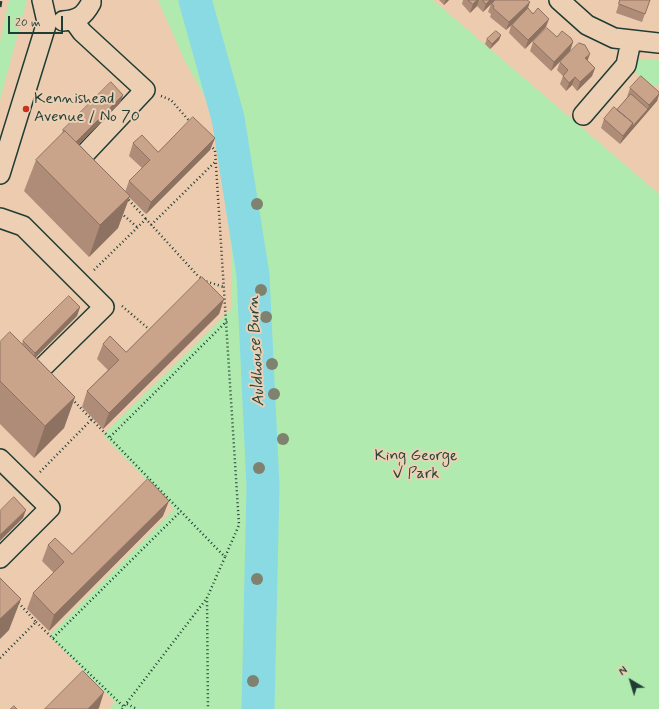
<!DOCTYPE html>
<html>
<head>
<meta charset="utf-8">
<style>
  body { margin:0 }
  #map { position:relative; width:659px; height:709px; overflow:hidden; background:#eccbaf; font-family:Mynerve,sans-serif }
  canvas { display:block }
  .north { position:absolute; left:611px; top:661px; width:40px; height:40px; -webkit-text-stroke:3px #edd0b4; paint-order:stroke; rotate:322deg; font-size:11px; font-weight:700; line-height:16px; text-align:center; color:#1f3d34 }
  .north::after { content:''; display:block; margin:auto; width:14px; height:18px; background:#1f3d34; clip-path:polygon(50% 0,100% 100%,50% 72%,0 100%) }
  .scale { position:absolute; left:8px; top:16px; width:55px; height:18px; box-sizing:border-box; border:2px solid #1f3d34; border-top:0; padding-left:5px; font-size:12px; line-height:14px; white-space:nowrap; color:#1f3d34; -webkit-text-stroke:3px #edd0b4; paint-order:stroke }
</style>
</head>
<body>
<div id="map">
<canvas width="659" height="709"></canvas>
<div class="north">N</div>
<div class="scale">20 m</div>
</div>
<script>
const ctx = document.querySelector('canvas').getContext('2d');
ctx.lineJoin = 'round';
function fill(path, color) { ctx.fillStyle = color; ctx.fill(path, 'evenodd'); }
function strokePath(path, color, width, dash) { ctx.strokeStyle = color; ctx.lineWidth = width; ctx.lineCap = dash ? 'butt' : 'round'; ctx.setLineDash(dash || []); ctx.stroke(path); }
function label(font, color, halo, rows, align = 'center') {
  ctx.font = font + ' Mynerve,sans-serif'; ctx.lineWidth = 4; ctx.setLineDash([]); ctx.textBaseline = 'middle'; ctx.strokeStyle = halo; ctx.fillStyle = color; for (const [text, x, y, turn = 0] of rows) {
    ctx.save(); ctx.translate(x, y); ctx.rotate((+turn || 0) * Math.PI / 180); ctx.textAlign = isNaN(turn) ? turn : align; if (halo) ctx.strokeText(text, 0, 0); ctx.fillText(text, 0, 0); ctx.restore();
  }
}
fill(new Path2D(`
  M9 0H27L0 100V42Z
  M158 0H188L210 72 227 149 207 0H433L659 194V709H109L115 702 49 636 174 509 103 435 232 308 229 156 212 110 184 59Z
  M638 60H659V85H650L632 69Z`), '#b1eaae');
strokePath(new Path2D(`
  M195 0 228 118 253 275 263 486 258 709`), '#89dae3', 33);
const minor = new Path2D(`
  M559 0 587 25 614 38 659 43
  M63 21C78 20 84 16 91 3V0
  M74 21 82 32 145 90 80 159
  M583 115 626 65 631 41
  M0 174 47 22 42 0
  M0 218 23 226 104 307 42 368
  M0 459 50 508 0 558`);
strokePath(minor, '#1f3d34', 22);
strokePath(new Path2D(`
  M161 96 171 100 191 123
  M210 145 215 150 239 525 225 557
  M126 197 146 219
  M121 213 137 227
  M151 225 215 162
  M94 270 146 219 198 276 205 281 224 287
  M122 306 150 330 151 328
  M72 399 225 557 207 598 208 709
  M110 437 227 321
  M40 472 92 419
  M36 622 124 707
  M53 638 181 511
  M0 658 36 622 17 601
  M127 704 137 709
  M122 709 207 598`), '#1f3d34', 2.5, [1, 3]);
strokePath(minor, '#edd0b4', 19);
strokePath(new Path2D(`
  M0 7 1 0`), '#1f3d34', 3, [6, 3]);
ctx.fillStyle = '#7f826f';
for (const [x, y] of [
  [257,204],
  [261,290],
  [266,317],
  [272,364],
  [274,394],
  [283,439],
  [259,468],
  [257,579],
  [253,681]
]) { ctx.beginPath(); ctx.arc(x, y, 6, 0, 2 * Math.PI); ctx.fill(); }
fill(new Path2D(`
  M439 0H449L444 5Z
  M463 0H495L527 8 546 27 525 49 509 33 511 25 506 30 490 17 491 14 488 12 491 4 483 12 477 6 470 13 462 4Z
  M620 0H650L642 22 616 13Z
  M501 35 499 40 490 49 485 44 487 39Z
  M557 37 573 42 570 51 551 71 530 51 533 42Z
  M587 60 595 68 592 76 577 91 572 85 566 91 560 84 563 76 557 70 560 62Z
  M630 88 659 92V95L657 101 620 144 601 128 604 119 617 110 628 97H627Z
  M123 95 120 103 79 144 125 192 129 181 142 168 129 156 133 143 158 152 215 138 210 150 146 214 129 197 118 228 89 257 24 191 36 160 62 134 63 130Z
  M224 299 219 314 103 429 82 407 87 391 108 370 97 359 103 344 126 352Z
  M80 307 77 316 36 357 75 397 64 428 34 458 0 424V342L22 344 23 341Z
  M163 516 49 631 27 609 33 593 54 573 42 561 48 545 72 554Z`), '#ae8c78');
fill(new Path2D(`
  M446 0H449L444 5 445 1Z
  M477 0H479L477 6 470 13 473 4Z
  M490 0H495L483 12 486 4Z
  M530 2 527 11 506 30 509 22Z
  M549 19 546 27 525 49 528 40Z
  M501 35 499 40 490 49 492 44Z
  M573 42 570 51 551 71 554 62Z
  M590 54 587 62 585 58Z
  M595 68 592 76 577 91 580 82Z
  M575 77 572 85 566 91 569 83Z
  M659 94 657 101 620 144 623 136 633 123 648 109 649 105Z
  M123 95 120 103 73 150 76 142Z
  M215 138 210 150 146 214 151 202Z
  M130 196 118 228 89 257 100 225Z
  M224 299 219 314 103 429 109 413Z
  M80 307 77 316 32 361 35 353Z
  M75 397 64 428 34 458 45 426Z
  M169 501 163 516 49 631 54 615Z
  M26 510 23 518 0 541V535Z
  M21 599 9 630 0 639V619Z
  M104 692 99 708 98 709H88Z`), '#8d7261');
const building = new Path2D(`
  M468 0H477L473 4Z
  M483 0H490L486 4Z
  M495 0H527L530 2 509 22 493 8 494 6 492 4Z
  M620 0H650L645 14 619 4Z
  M528 8 533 14 538 8 549 19 528 40 512 25Z
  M547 28 557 37 562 31 571 38 573 42 554 62 533 42Z
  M496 31 501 35 492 44 487 39Z
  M579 43 585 45 590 54 585 58 595 68 580 82 575 77 569 83 563 76 568 70 560 62Z
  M641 76 659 92V94L649 105 630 88Z
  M111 82 123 95 76 142 65 131 63 130Z
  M631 94 648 109 632 127 633 123 617 110Z
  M614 107 633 123 623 136 604 119Z
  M193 117 215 138 151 202 129 181 150 160 133 143 142 135 158 152Z
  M65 131 130 196 100 225 36 160Z
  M202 277 224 299 109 413 87 391 119 360 103 344 110 336 126 352Z
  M69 296 80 307 35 353 23 341Z
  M10 332 75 397 45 426 0 381V342Z
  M148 479 169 501 54 615 33 593 64 562 48 545 55 538 72 554Z
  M14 497 26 510 0 535V511Z
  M0 578 21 599 0 619Z
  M83 671 104 692 88 709H45Z
  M14 706 17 709H11Z`);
fill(building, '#caa38b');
strokePath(building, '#8d7261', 1);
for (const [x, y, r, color] of [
  [26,109,4,"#c8321e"]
]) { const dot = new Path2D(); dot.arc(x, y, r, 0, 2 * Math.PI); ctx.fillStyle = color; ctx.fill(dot); strokePath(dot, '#edd0b4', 1.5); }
label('16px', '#1f3d34', '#edd0b4', [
  ["Kennishead",34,100],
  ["Avenue / No 70",34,118]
], 'left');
label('16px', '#26463a', '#edd0b4', [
  ["King George",416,457],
  ["V Park",416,475]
]);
label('italic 17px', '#24453d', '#edd0b4', [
  ["Auldhouse Burn",257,351,-93]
]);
</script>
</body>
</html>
